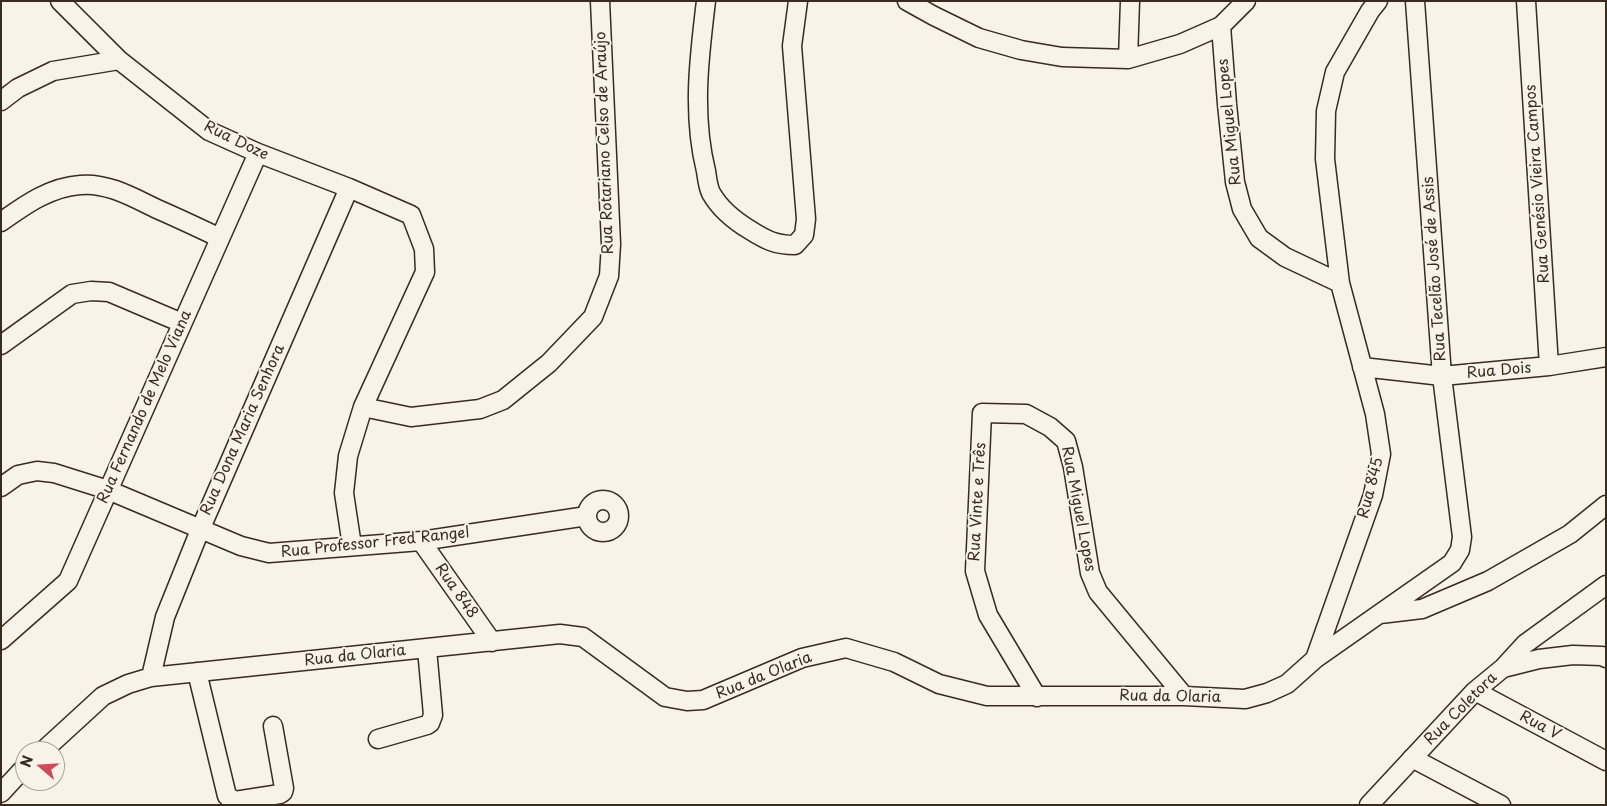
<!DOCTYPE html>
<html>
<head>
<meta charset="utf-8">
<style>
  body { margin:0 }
  #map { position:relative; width:1607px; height:806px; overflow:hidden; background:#f7f3e8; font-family:"Playpen Sans",sans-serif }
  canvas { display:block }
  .frame { position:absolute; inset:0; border:2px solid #3b2a1e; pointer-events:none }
  .north { position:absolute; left:15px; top:741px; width:50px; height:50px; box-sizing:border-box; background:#f7f3e8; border:1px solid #aca397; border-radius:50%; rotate:289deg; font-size:14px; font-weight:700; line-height:20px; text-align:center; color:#3b2a1e }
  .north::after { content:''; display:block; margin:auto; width:18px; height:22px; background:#d1495b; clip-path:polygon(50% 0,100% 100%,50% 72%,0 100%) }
</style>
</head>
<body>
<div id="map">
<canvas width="1607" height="806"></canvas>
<div class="frame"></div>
<div class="north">N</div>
</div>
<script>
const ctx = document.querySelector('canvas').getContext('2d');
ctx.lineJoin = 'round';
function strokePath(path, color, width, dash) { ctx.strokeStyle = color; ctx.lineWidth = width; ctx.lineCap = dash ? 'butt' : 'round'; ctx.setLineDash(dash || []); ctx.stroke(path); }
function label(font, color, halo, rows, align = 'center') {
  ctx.font = font + ' "Playpen Sans",sans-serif'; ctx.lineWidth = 4; ctx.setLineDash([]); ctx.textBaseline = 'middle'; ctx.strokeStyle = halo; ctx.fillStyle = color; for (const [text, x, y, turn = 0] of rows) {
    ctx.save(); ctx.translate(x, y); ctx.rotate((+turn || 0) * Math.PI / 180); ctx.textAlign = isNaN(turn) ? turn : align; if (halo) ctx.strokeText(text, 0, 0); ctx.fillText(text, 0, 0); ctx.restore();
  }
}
const minor = new Path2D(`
  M60 1 119 60 209 131 258 153 349 188 411 215 424 249 425 272 363 407 348 456 344 493 352 546
  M706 1C699 58 692 115 706 171 707 178 708 187 711 193 720 209 735 221 750 230 766 240 775 245 795 245L804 235 806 219 792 46 798 1
  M907 1 934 16 979 38 1021 50 1062 57 1128 59 1180 44 1221 26 1246 1
  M1526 1 1549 366
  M1221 26 1227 104 1235 182 1242 209 1259 238 1285 257 1340 283
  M1128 59 1130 1
  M1 101 18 88 53 71 119 60
  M1 222C25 205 50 187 80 185 107 182 134 198 157 209 178 218 199 228 220 238
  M1 345 72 294 91 291 109 292 182 323
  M1362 367 1442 376 1549 366 1606 357
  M363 407 411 417 480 409 503 400 549 363 593 317 609 276 611 244 600 1
  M1 487 18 475 37 471 54 473 108 490 241 546 269 553 421 541 587 516
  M587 516a16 16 0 1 1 32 0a16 16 0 1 1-32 0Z
  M421 541 492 642
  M1380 614 1422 609 1488 581 1570 534 1606 505
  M1 640 68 581 258 153
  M1315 659 1373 495 1381 454 1375 414 1340 283 1325 159 1326 111 1335 72 1370 11 1378 1
  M1503 668 1525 644 1606 585
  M197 672 227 796 235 801 280 794 283 792 284 788 273 726
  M151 677 165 617 200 530 349 188
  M1475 691 1606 761
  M1037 697 988 615 975 571 982 413 1026 414 1050 427 1066 441 1073 467 1090 573 1098 592 1184 696
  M378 739 427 725 430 723 433 715 427 649
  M43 751 103 696 128 684 151 677 560 634 583 637 665 697 687 701 703 700 802 658 846 648 894 662 939 684 987 696H1184L1245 699 1267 693 1287 684 1315 659 1452 563 1460 550 1462 537 1442 376 1415 1
  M1412 758 1501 805
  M1 793 25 767
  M1369 805 1475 691 1503 668 1539 659 1573 655 1602 656 1606 658`);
strokePath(minor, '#3b2a1e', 21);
strokePath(minor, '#f7f3e8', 18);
label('15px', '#3b2a1e', '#f7f3e8', [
  ["Rua Miguel Lopes",1230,122,-96],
  ["Rua Doze",236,141,26],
  ["Rua Rotariano Celso de Araújo",605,143,-92],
  ["Rua Genésio Vieira Campos",1538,184,-94],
  ["Rua Tecelão José de Assis",1435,269,-94],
  ["Rua Dois",1499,371,-5],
  ["Rua Fernando de Melo Viana",145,407,-66],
  ["Rua Dona Maria Senhora",243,430,-66],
  ["Rua 845",1371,488,-76],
  ["Rua Vinte e Três",978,502,-87],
  ["Rua Miguel Lopes",1078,509,79],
  ["Rua Professor Fred Rangel",375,543,-6],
  ["Rua 848",456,591,55],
  ["Rua da Olaria",355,656,-6],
  ["Rua da Olaria",764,676,-22],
  ["Rua da Olaria",1170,697,1],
  ["Rua Coletora",1461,709,-45],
  ["Rua V",1540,726,28]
]);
</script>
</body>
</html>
